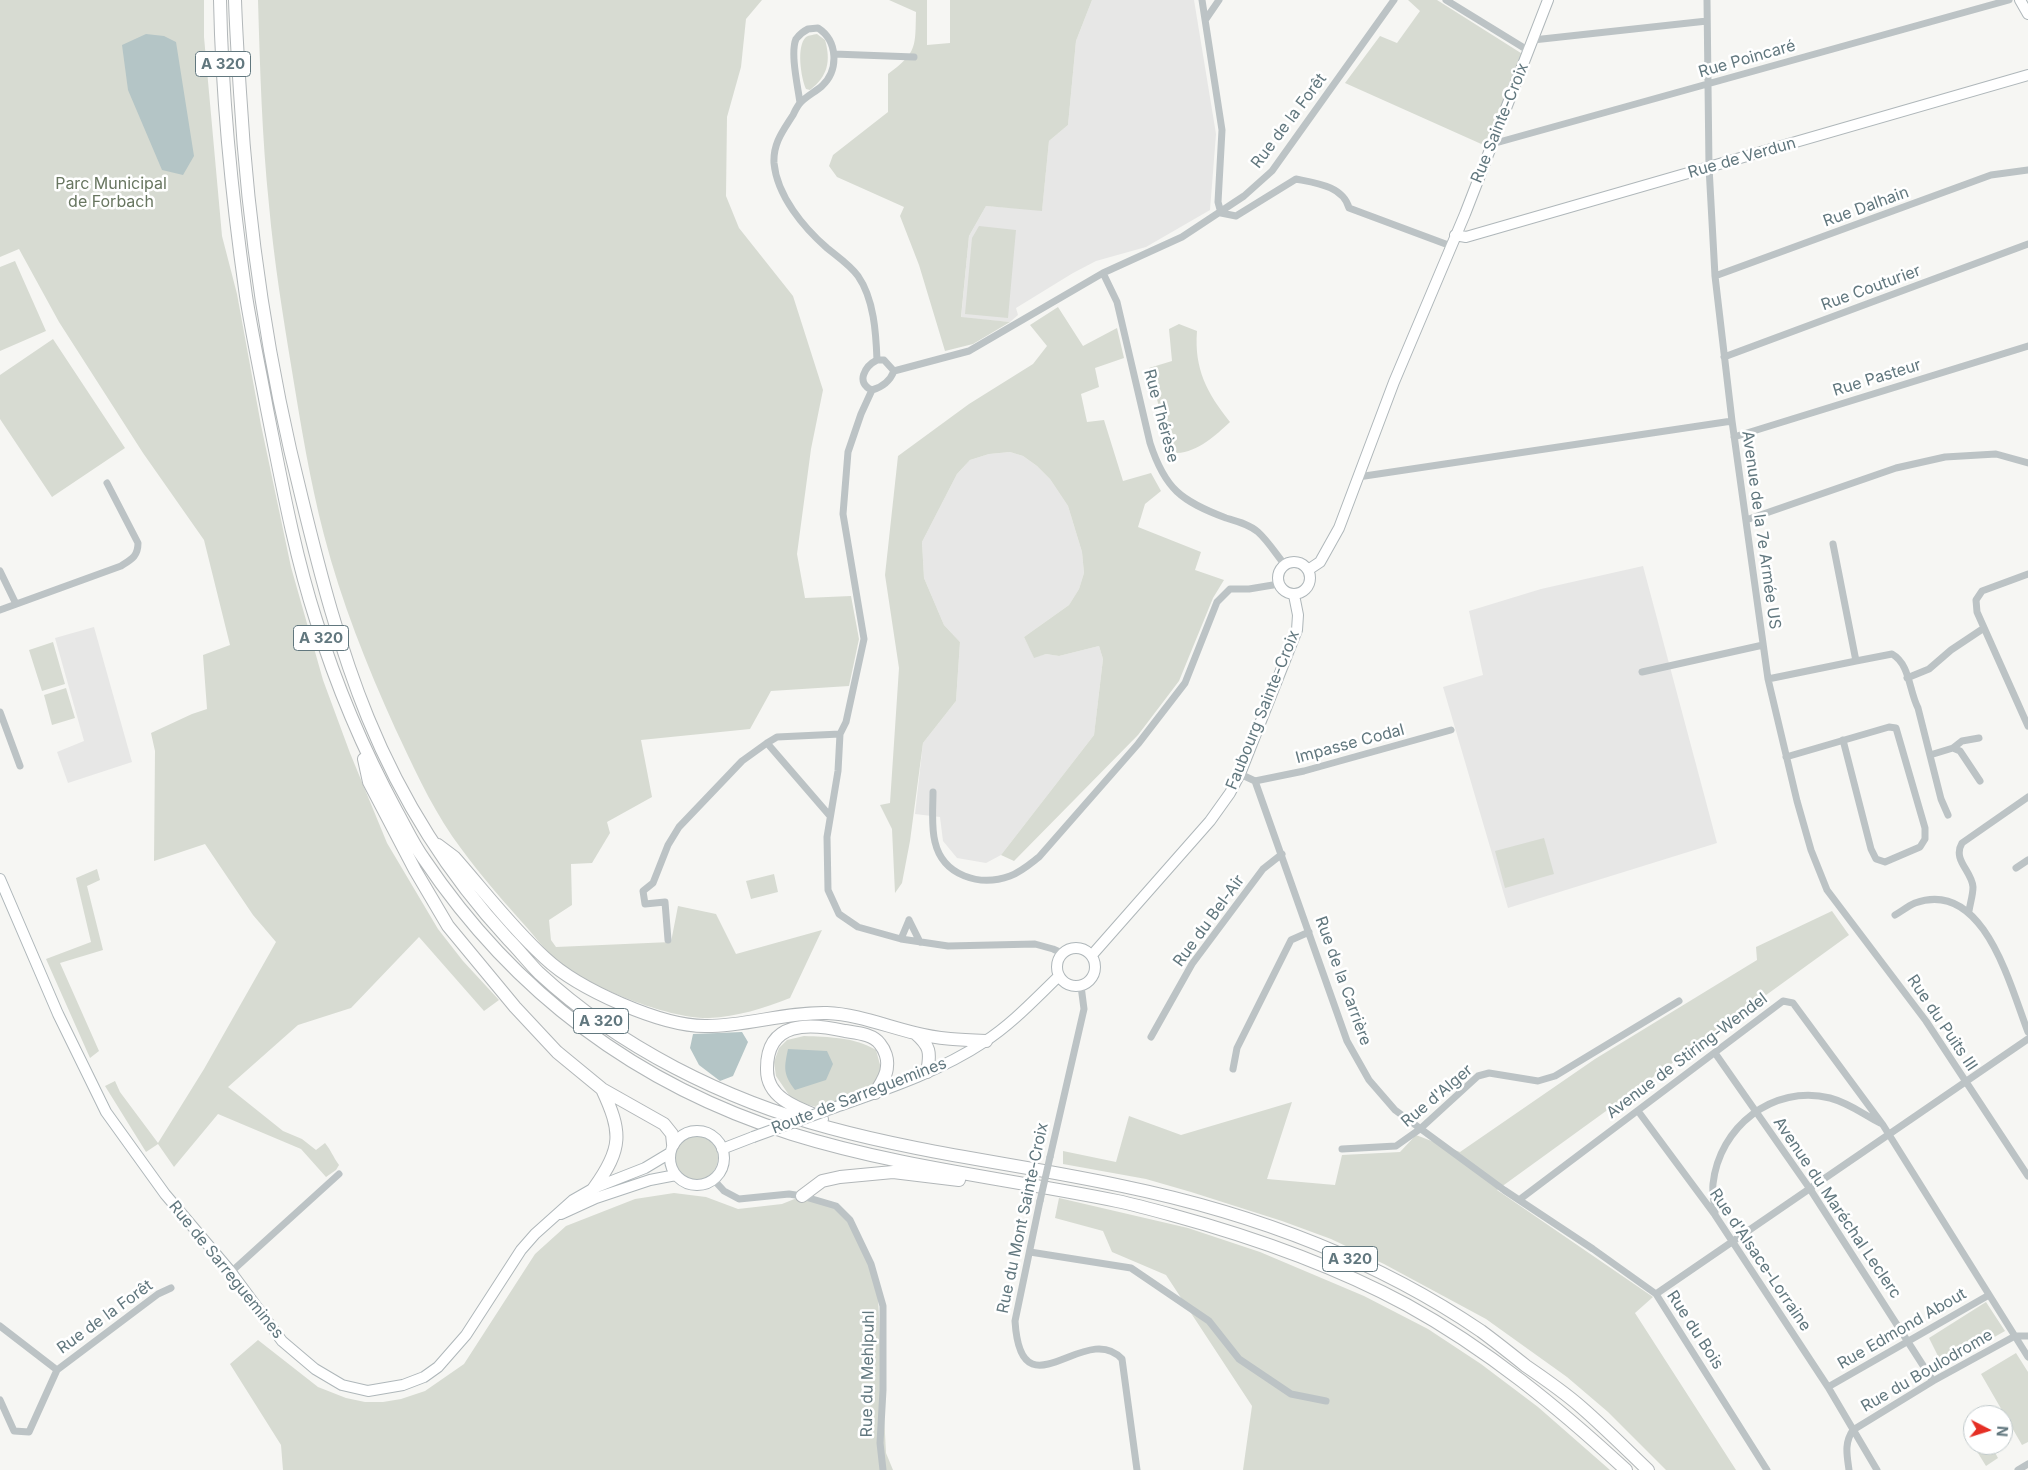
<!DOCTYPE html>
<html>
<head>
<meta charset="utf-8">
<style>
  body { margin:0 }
  #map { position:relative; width:2028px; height:1470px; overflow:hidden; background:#f6f6f3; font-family:Inter,sans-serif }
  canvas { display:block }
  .north { position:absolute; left:1963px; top:1405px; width:50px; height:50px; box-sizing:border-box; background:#fff; border:1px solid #c0c9cb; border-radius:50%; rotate:95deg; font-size:14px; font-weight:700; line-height:20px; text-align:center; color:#61777e }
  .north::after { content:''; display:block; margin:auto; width:18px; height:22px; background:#e52f24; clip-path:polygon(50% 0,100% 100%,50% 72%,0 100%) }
</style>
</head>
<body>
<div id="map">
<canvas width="2028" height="1470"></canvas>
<div class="north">N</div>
</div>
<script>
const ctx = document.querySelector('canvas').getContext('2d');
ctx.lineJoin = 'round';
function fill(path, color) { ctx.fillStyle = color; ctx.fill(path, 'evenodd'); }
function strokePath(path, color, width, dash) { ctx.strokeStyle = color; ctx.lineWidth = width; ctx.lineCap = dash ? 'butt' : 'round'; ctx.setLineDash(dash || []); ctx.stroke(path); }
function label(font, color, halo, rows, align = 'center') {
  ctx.font = font + ' Inter,sans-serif'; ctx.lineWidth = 5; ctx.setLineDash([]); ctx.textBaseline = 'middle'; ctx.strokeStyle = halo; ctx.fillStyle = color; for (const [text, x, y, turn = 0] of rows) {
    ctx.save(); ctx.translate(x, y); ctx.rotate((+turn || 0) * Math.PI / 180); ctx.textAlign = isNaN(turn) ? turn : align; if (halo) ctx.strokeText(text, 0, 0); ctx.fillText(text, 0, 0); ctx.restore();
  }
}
fill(new Path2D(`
  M1092 0H1194L1216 134 1210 210 1146 247 1096 261 1073 273 1016 308 1018 315 1010 322 961 318 969 236 986 206 1042 210 1049 141 1068 125 1076 41Z
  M1010 452 1023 456 1037 466 1050 479 1068 506 1082 552 1084 573 1079 589 1069 605 1024 637 1034 657 1046 654 1059 656 1099 646 1103 659 1094 735 1001 855 986 863 957 858 943 841 940 817 915 814 923 743 956 701 960 642 944 625 924 578 922 542 957 474 970 460 989 454Z
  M1643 566 1717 843 1508 908 1443 687 1483 675 1469 611 1541 589Z
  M94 627 132 762 68 783 57 752 84 741 55 638Z`), '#e7e7e6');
fill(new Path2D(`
  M0 0H204V37L222 236 237 294 261 425 291 567 323 680 350 753 387 843 438 929 463 961 499 1000 484 1011 419 937 351 1008 298 1025 228 1087 283 1131 302 1139 316 1150 325 1143C331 1150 333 1157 339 1165L336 1170 326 1177 301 1149 218 1114 174 1167 158 1144 146 1152 105 1086 115 1081 120 1092 158 1143 204 1069 276 942 253 915 205 844 154 861 155 751 151 733 192 714 207 709 203 655 230 645 204 540 143 453 59 322 19 249 0 257Z
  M258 0H762L746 19 741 67 727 117 726 196 739 228 793 296 823 390 811 449 797 554 805 598 851 596 859 639 849 686 771 691 750 729 641 740 652 797 607 822 610 833 592 863 571 864 572 905 549 920 551 940 556 947 671 942 678 906 716 914 736 954 822 930 790 998C764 1008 737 1017 709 1018 669 1019 592 988 560 963 545 951 533 934 521 921 496 893 473 866 452 836 429 802 412 764 395 728 367 666 341 601 324 535 310 481 301 426 292 371 283 316 274 261 269 205 262 137 260 69 258 0Z
  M889 0H927V45L950 43V0H1092L1076 41 1068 125 1049 141 1042 211 986 206 969 236 961 317 1010 322 973 344 945 351 919 265 900 216 904 207 837 177 829 166 833 155 888 112V74C918 52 915 46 916 12Z
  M1408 0H1437L1524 55 1488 147 1345 83 1380 36 1397 43 1420 11Z
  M817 34 825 40C831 61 828 76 810 90L806 89C801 78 796 46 806 37 809 35 813 35 817 34Z
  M979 226 1016 230 1008 318 965 314 972 238Z
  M15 261 46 331 0 351V267Z
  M1058 307 1083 346 1117 328 1124 358 1095 368 1099 387 1081 394 1087 422 1104 420 1123 481 1151 473 1161 491 1145 504 1138 527 1201 552 1195 570 1224 580 1213 598 1179 681 1138 735 1014 861 1001 855 1094 735 1103 659 1099 646 1059 656 1046 654 1034 658 1024 637 1069 605 1079 589 1084 573 1082 552 1068 506 1050 479 1037 466 1023 456 1010 452 989 454 970 460 957 474 922 542 924 578 944 625 960 642 956 701 923 743 910 841 902 883 895 893 892 829 880 805 890 803 899 668 885 575 898 456 969 404 1033 364 1047 346 1030 325Z
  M1179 324 1197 331C1194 369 1207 393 1230 422 1216 435 1198 452 1177 453L1169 446 1149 368 1172 361 1169 329Z
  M53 339 125 448 52 497 0 419V375Z
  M53 642 65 684 42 691 29 650Z
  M66 688 75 718 52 725 44 695Z
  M1544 838 1554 874 1505 888 1495 851Z
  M97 869 100 880 87 886 103 950 60 963 99 1051 90 1058 46 959 91 942 76 878Z
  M774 874 778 892 751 899 746 881Z
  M1832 911 1849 935 1497 1190 1653 1297 1635 1313 1736 1470H1666L1608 1412 1567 1377 1486 1319 1384 1264 1331 1239 1282 1221 1191 1192 1146 1179 1063 1164V1151L1116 1162 1129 1116 1181 1135 1292 1102 1267 1179 1335 1185 1342 1155 1400 1152 1416 1135 1460 1152 1595 1059 1757 960 1756 947Z
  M804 1036C828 1037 855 1037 876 1050L882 1072 873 1086 820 1108 793 1101 776 1076 774 1062 779 1048 787 1040Z
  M674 1158a22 22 0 1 1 44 0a22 22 0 1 1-44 0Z
  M674 1193 706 1197 738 1209 782 1204 802 1196 836 1206 850 1220 871 1264 878 1297 886 1453 893 1470H283L281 1445 230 1364 258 1340 318 1387 346 1398 365 1402H383L401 1399 425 1391 464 1364 535 1254 566 1226 635 1199Z
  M1059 1198 1188 1228 1260 1252 1364 1296 1428 1329 1481 1364 1538 1407 1610 1470H1243L1252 1406 1166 1275 1112 1252 1103 1231 1055 1218Z
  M1986 1302 2005 1331 1961 1356 1957 1351 1940 1360 1929 1338Z
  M2016 1353 2028 1372V1442L2022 1445 1981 1374Z
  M1973 1445H1991L1998 1458 1986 1466Z`), '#d7dbd2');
fill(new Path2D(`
  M146 34 164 36 176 42 194 156 183 175 162 170 128 90 122 45Z
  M742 1032 748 1042 733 1076 720 1081 699 1065 690 1048 693 1034Z
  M788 1049 827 1051 833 1064 826 1080 795 1090C783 1074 784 1068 788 1049Z`), '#b4c5c6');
const secondary = new Path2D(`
  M2020 0 2028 14
  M1455 235 1466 237 2028 75
  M1278 578a16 16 0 1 1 32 0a16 16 0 1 1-32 0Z
  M1308 570 1320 562 1339 528 1394 382 1465 214 1548 0
  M0 879 58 1014 106 1112 165 1194 231 1272 282 1341 315 1369 342 1385 368 1391 403 1385 424 1377 438 1367 466 1335 521 1250 535 1234 573 1200 594 1188 645 1168 670 1153
  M1057 967a19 19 0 1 1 38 0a19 19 0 1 1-38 0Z
  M1092 955 1210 821 1230 793 1240 774 1297 630 1298 615 1294 595
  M833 1108C884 1090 939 1072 984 1042 1012 1024 1035 999 1059 976
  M670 1158a27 27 0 1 1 54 0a27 27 0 1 1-54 0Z
  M722 1149 753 1137
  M561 1214 596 1198 650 1180 676 1175`);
const highway = new Path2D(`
  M220 0C222 99 232 198 246 296 252 334 260 371 267 409 281 479 294 552 316 620 337 688 362 747 396 810 405 826 413 844 424 859 515 994 637 1085 792 1134 898 1167 1009 1179 1117 1201 1136 1205 1154 1210 1172 1215 1253 1237 1333 1265 1407 1305 1487 1349 1559 1408 1626 1470
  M235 0C236 30 238 61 240 92 248 229 268 365 302 499 320 573 339 647 368 718 402 801 448 874 508 939 519 950 528 962 539 973 619 1047 725 1100 830 1128 925 1154 1025 1165 1122 1186 1248 1212 1374 1258 1481 1331 1496 1342 1511 1354 1526 1366 1545 1379 1564 1392 1581 1407 1604 1427 1626 1449 1648 1470
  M364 759 369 782 415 870 448 926 515 1007 557 1052 602 1089 664 1124 672 1134 673 1144
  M438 845 454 857C484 891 512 928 545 958 578 989 662 1027 707 1026 747 1026 786 1012 827 1013 856 1014 886 1026 915 1033 938 1039 962 1040 986 1041
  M915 1033C930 1046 931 1052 927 1072
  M822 1119 820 1117C797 1108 767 1098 767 1070 766 1020 810 1023 845 1031 857 1033 873 1034 880 1044 885 1050 888 1059 887 1066 887 1076 880 1085 875 1093
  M594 1188C623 1148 622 1132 602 1089
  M802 1196 822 1181 840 1177 893 1172 959 1180`);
strokePath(secondary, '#afb7ba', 12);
strokePath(highway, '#b2b7b9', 14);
strokePath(new Path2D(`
  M1202 0 1222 130 1218 202 1221 213
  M1446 0 1529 51
  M1707 0 1709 167 1715 276 1732 421 1768 679 1797 801 1811 850 1827 890 1926 1021 2028 1176
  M1206 19 1219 0
  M1533 40 1707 21
  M834 54 914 57
  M800 103C798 87 790 53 796 39 799 35 804 31 808 29L818 28C838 41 839 70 822 86 815 92 807 96 801 102 797 106 795 111 793 115 783 131 773 143 774 163 777 196 804 228 827 248 838 257 850 265 858 276 874 299 876 333 877 360
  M1492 144 2009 0
  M1221 213 1236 216 1296 179C1316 183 1343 186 1349 208L1451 246
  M1103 273 1117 302 1150 443C1165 489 1181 501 1226 518 1236 521 1249 524 1258 532 1268 541 1276 554 1285 565
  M1715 276 1991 175 2028 170
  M1724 357 2028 244
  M877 360H884L894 371C890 381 883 387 872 390 855 383 865 366 877 360Z
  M894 371 969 351 1103 273 1182 237 1244 196 1272 171 1394 0
  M872 390 861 414 848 452 843 514 864 639 846 722 840 734 838 771 827 837 828 890 839 914 858 927 901 939 948 946 1035 944 1053 949 1062 953
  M1734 437 2028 346
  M1358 477 1732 421
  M1746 520 1896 468 1945 457 1996 454 2028 463
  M0 571 16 604
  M2028 574 1982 591 1976 600 1977 612 2028 726
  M0 610 121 566C132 559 138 556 138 543L107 483
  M1856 661 1892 654C1910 664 1909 691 1918 708L1941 799 1948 815
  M1642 672 1763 645
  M1907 678 1929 669 1951 650 1984 628
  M1768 679 1856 661 1833 544
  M0 712 20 766
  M767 743 830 816
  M1953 748 1962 741 1979 738
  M1930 755 1953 748 1960 751 1980 781
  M1786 757 1889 727 1896 728 1925 828V839L1920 847 1885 862 1876 859 1871 849 1843 740
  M1240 774 1255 781 1347 1041 1369 1080 1395 1110 1504 1190 1593 1249 1656 1294 1767 1470
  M1255 781 1304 771 1451 730
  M933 792C933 808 931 827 935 842 943 876 980 887 1010 876 1021 872 1030 864 1039 857L1138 744 1185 683 1217 602 1230 589H1249L1279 584
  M2016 868 2028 860
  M1969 911C1970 904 1973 895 1973 887 1972 871 1952 860 1962 843L2028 797
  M1895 915C1902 911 1908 906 1915 903 1984 878 2010 986 2028 1032
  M909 920 920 942
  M901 939 909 920
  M668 940 665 902 645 904 643 891 653 883 668 845 679 827 742 761 767 743 777 737 840 734
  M1151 1037 1192 964 1263 869 1282 854
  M1715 1053 1810 1189 1933 1381
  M1233 1069 1237 1048 1291 940 1309 932
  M1638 1111 1715 1215 1828 1387 1877 1470
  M1342 1149 1396 1146 1420 1129 1478 1076 1489 1073 1538 1081 1555 1076 1679 1001
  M1050 1157 1084 1009 1081 986
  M713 1179 724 1191 739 1199 789 1194 802 1196 836 1206 850 1220 871 1264 883 1306V1390L880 1443 883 1470
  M1519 1200 1783 1001 1793 1003 1883 1125 2028 1357
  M1040 1201 1015 1321C1021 1418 1085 1319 1122 1359L1137 1470
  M1715 1214C1715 1205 1712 1194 1713 1184 1719 1127 1773 1084 1830 1098 1849 1103 1863 1114 1880 1123
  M1030 1252 1131 1268 1209 1321 1239 1359 1291 1394 1326 1401
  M231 1272 339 1174
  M1656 1294 2028 1039
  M0 1326 57 1370
  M1828 1387 1989 1295
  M0 1400 14 1431 29 1432 57 1370 158 1294 171 1288
  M1849 1470C1847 1455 1844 1443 1853 1430L1933 1381 2015 1336H2028
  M2018 1470 2028 1464`), '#bcc3c5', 7);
strokePath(secondary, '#fff', 10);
strokePath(highway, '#fff', 12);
const secondaryBridge = new Path2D(`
  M753 1137 833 1108`);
strokePath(secondaryBridge, '#afb7ba', 12, []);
strokePath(new Path2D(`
  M1040 1201 1050 1157`), '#bcc3c5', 7);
strokePath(secondaryBridge, '#fff', 10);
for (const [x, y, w] of [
  [223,64,55],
  [321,638,55],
  [601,1021,55],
  [1350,1259,55]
]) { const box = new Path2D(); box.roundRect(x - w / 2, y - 12.5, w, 25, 4); ctx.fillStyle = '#fff'; ctx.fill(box); strokePath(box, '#61777e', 1); }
label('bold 15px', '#61777e', null, [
  ["A 320",223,64],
  ["A 320",321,638],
  ["A 320",601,1021],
  ["A 320",1350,1259]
]);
label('16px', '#61777e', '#fff', [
  ["Rue Poincaré",1747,59,-16],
  ["Rue de la Forêt",1289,121,-53],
  ["Rue Sainte-Croix",1500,123,-68],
  ["Rue de Verdun",1742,158,-16],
  ["Rue Dalhain",1866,207,-20],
  ["Rue Couturier",1871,288,-20],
  ["Rue Pasteur",1877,378,-17],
  ["Rue Thérèse",1161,416,75],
  ["Avenue de la 7e Armée US",1761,530,82],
  ["Faubourg Sainte-Croix",1263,710,-68],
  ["Impasse Codal",1350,744,-15],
  ["Rue du Bel-Air",1209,921,-54],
  ["Rue de la Carrière",1343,981,70],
  ["Rue du Puits III",1942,1023,56],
  ["Avenue de Stiring-Wendel",1687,1056,-37],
  ["Route de Sarreguemines",859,1096,-21],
  ["Rue d'Alger",1437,1096,-40],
  ["Avenue du Maréchal Leclerc",1837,1208,56],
  ["Rue du Mont Sainte-Croix",1023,1218,-78],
  ["Rue d'Alsace-Lorraine",1760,1260,56],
  ["Rue de Sarreguemines",226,1270,51],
  ["Rue de la Forêt",105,1317,-36],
  ["Rue Edmond About",1902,1329,-30],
  ["Rue du Bois",1695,1330,57],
  ["Rue du Boulodrome",1927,1371,-30],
  ["Rue du Mehlpuhl",868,1374,-89]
]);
label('16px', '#687660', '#fff', [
  ["Parc Municipal",111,184],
  ["de Forbach",111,202]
]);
</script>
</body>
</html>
